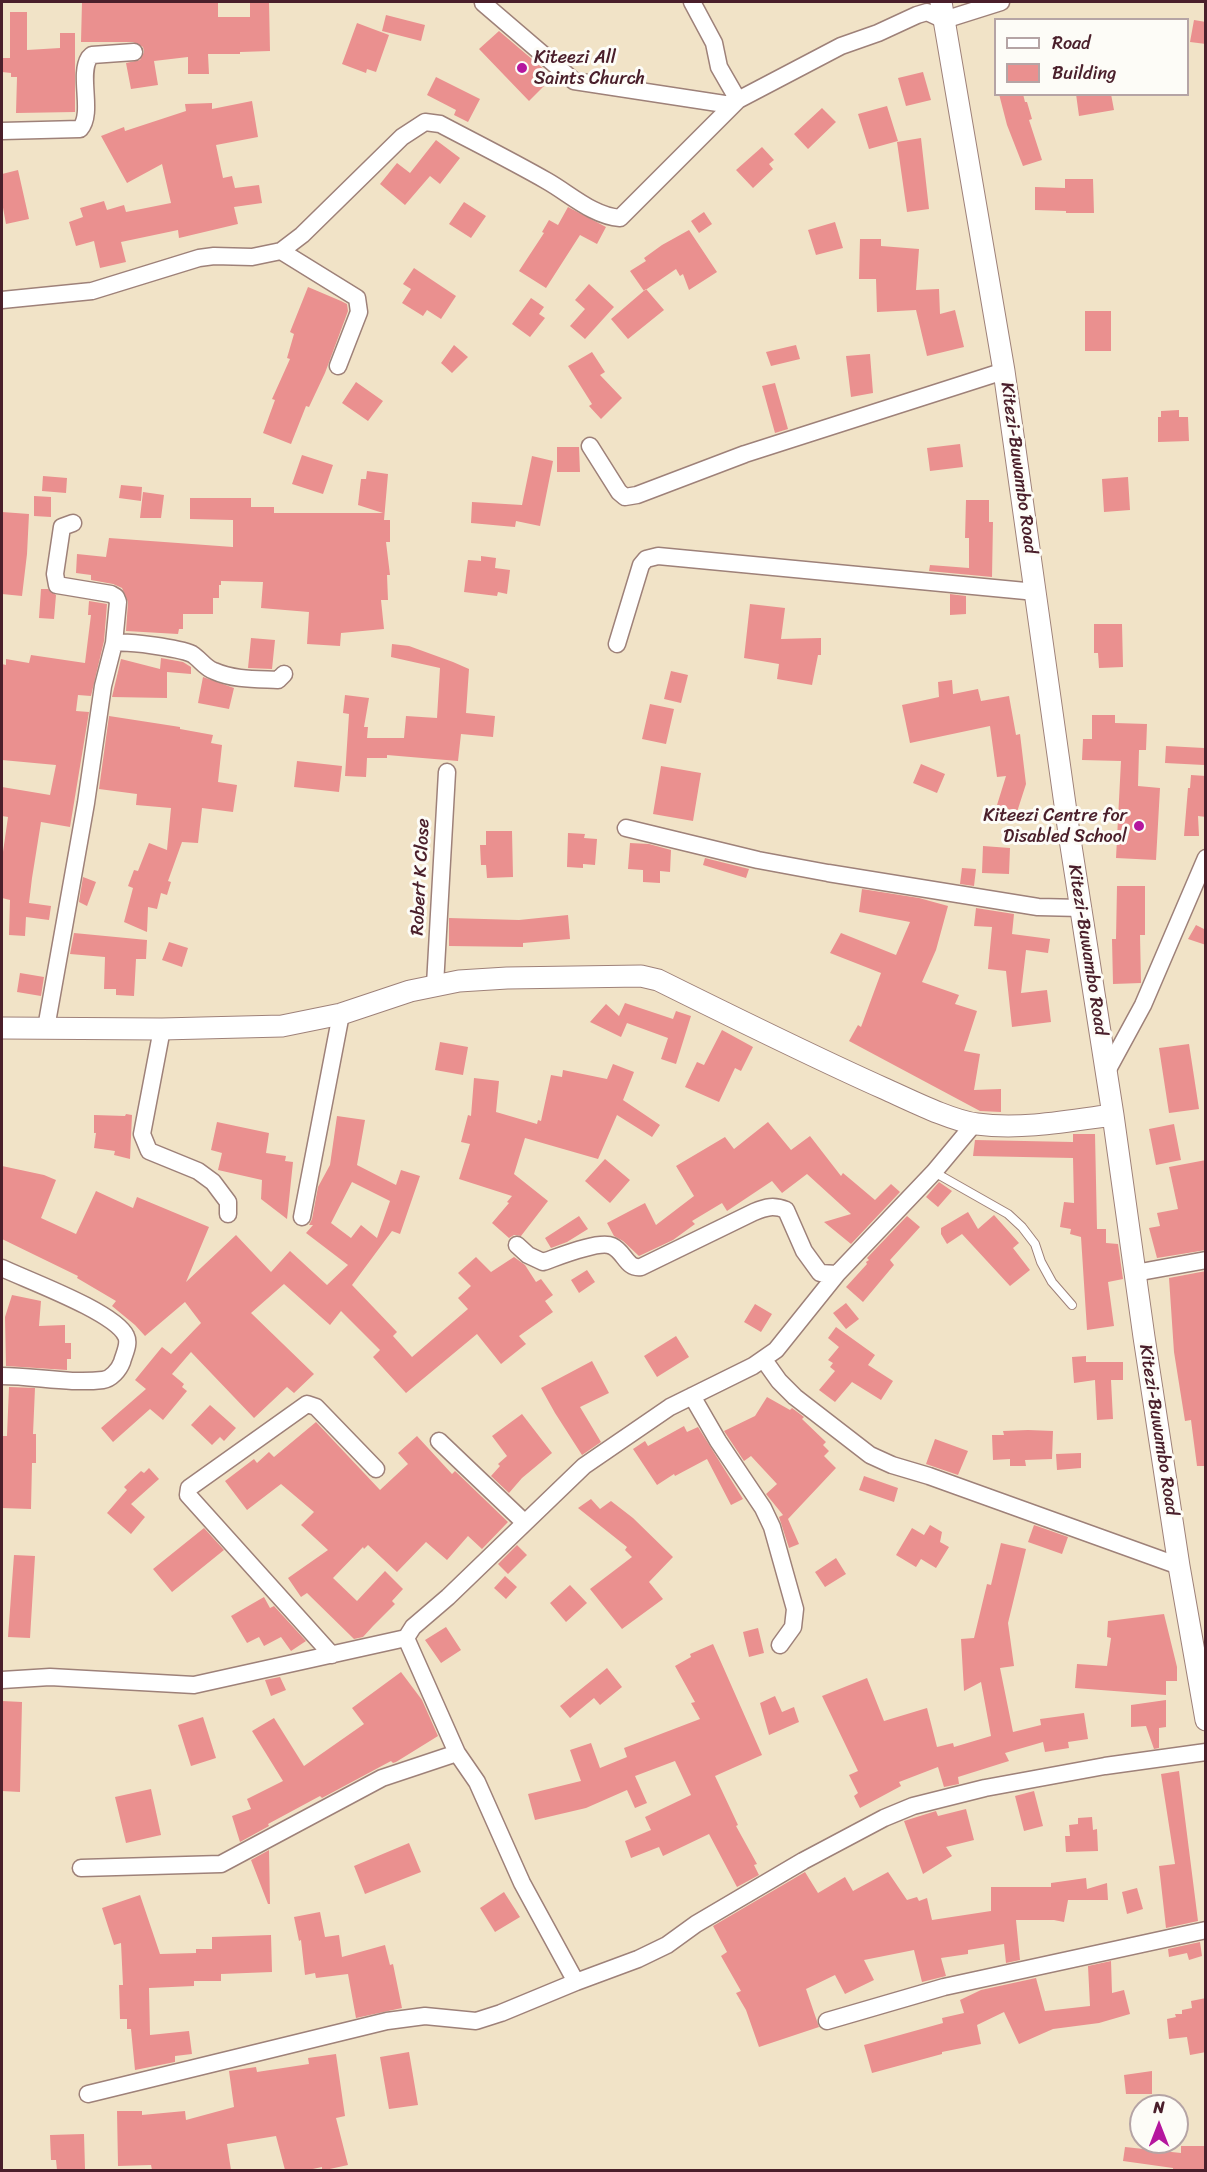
<!DOCTYPE html>
<html>
<head>
<meta charset="utf-8">
<style>
  body { margin:0 }
  #map { position:relative; width:1207px; height:2172px; overflow:hidden; background:#f1e3c7; font-family:Sriracha,sans-serif }
  canvas { display:block }
  .frame { position:absolute; inset:0; border:3px solid #4a1f2b; pointer-events:none }
  .legend { position:absolute; left:994px; top:18px; width:195px; height:78px; box-sizing:border-box; background:#fdfcf7; border:2px solid #b5a4a5; margin:0; padding:8px 10px; list-style:none; font-size:18px; color:#4a1f2b }
  .legend li { display:flex; align-items:center; gap:12px; height:30px }
  .legend b { width:30px; border:2px solid #b5a4a5 }
  .north { position:absolute; left:1129px; top:2094px; width:60px; height:60px; box-sizing:border-box; background:#fdfcf7; border:2px solid #b5a4a5; border-radius:50%; rotate:0deg; font-size:16px; font-weight:700; line-height:24px; text-align:center; color:#4a1f2b }
  .north::after { content:''; display:block; margin:auto; width:21px; height:27px; background:#b5179e; clip-path:polygon(50% 0,100% 100%,50% 72%,0 100%) }
</style>
</head>
<body>
<div id="map">
<canvas width="1207" height="2172"></canvas>
<div class="frame"></div>
<ul class="legend">
<li><b style="height:8px;background:#fff"></b>Road</li>
<li><b style="height:16px;background:#ea908f"></b>Building</li>
</ul>
<div class="north">N</div>
</div>
<script>
const ctx = document.querySelector('canvas').getContext('2d');
ctx.lineJoin = 'round';
function fill(path, color) { ctx.fillStyle = color; ctx.fill(path, 'evenodd'); }
function strokePath(path, color, width, dash) { ctx.strokeStyle = color; ctx.lineWidth = width; ctx.lineCap = dash ? 'butt' : 'round'; ctx.setLineDash(dash || []); ctx.stroke(path); }
function label(font, color, halo, rows, align = 'center') {
  ctx.font = font + ' Sriracha,sans-serif'; ctx.lineWidth = 6; ctx.setLineDash([]); ctx.textBaseline = 'middle'; ctx.strokeStyle = halo; ctx.fillStyle = color; for (const [text, x, y, turn = 0] of rows) {
    ctx.save(); ctx.translate(x, y); ctx.rotate((+turn || 0) * Math.PI / 180); ctx.textAlign = isNaN(turn) ? turn : align; if (halo) ctx.strokeText(text, 0, 0); ctx.fillText(text, 0, 0); ctx.restore();
  }
}
fill(new Path2D(`
  M82 2H153V3L218 2V17H250V2H269L270 51 240 52V54H208L209 74H188V57L154 61 158 85 131 89 126 63 140 60 144 52 143 47 133 42H81Z
  M10 12H27V50L60 48V33H75V112L16 113 17 77H11V73L2 72V58H10Z
  M386 15 425 25 421 41 382 31Z
  M1194 20 1206 22V44L1190 42Z
  M357 23 389 35 376 72 367 69 366 73 342 64Z
  M499 31 553 77 529 101 479 49Z
  M923 72 931 100 906 106 898 78Z
  M436 77 480 99 468 122 454 115 456 110 427 95Z
  M999 94H1023L1025 102H1027L1032 119 1029 120 1042 160 1023 166 1007 125Z
  M1076 94H1111L1114 110 1079 116Z
  M252 101 258 137 216 145 223 178 232 176 235 188 259 185 262 203 234 207 238 224 179 238 178 230 121 242 126 262 100 268 94 241 76 246 69 222 83 217 80 208 104 201 107 210 124 205 126 212 171 203 162 164 127 183 101 136 124 127 125 131 186 111 185 104 212 103V109Z
  M887 106 898 141 869 149 858 114Z
  M822 108 836 122 808 149 794 134Z
  M921 138 929 209 907 212 897 142Z
  M436 140 460 158 440 184 430 176 405 205 380 184 397 163 410 173Z
  M762 147 774 160 769 164 773 169 753 188 736 170Z
  M18 170 29 219 6 224 2 202V174Z
  M1065 179H1093L1094 213H1066V211L1035 210V187L1065 188Z
  M464 202 486 216 471 238 449 224Z
  M568 207 606 227 597 244 580 235 546 288 519 271 544 233 542 232 549 220 558 225Z
  M704 212 712 224 699 233 691 221Z
  M835 222 843 248 816 255 808 230Z
  M689 230 717 272 689 290 683 274 680 276 676 269 644 291 630 271 646 261 644 258 662 245Z
  M860 239H881V246L919 249 916 290 939 289 940 314 955 310 964 347 927 356 916 310 877 312 876 279H859Z
  M414 268 456 296 441 319 427 310 423 316 402 303 411 289 403 284Z
  M589 284 614 307 585 339 570 326 585 309 575 300Z
  M308 287 341 301 347 304 348 311 325 373 309 407 306 406 291 444 263 433 275 400 272 399 290 359 287 358 294 334 290 332Z
  M646 289 664 310 628 339 611 319Z
  M531 298 544 307 539 314 545 318 530 337 512 324Z
  M1085 311H1111V351H1085Z
  M454 345 468 357 452 373 441 363Z
  M796 345 800 359 771 366 766 352Z
  M592 352 605 372 600 375 622 398 601 419 589 406 592 404 568 366Z
  M870 354 873 393 851 397 846 356Z
  M356 382 383 401 368 421 342 403Z
  M775 383 788 429 775 433 762 386Z
  M1179 410V417H1188L1189 441 1158 442V417H1161V411Z
  M960 444 963 467 930 471 927 448Z
  M557 447H579L580 472H557Z
  M302 455 333 465 323 494 292 484Z
  M532 456 553 461 540 526 516 521 515 527 471 523 472 502 522 505Z
  M367 471 388 474 384 520H390V542H386L390 575H387L388 600H381L384 629 341 633 340 646 307 644 309 612 261 608 263 582 221 581V585H219V598H213V614H183V629H179L178 634 126 631 128 602 122 588 113 584 91 580V575L76 573 77 554 106 557 109 538 233 547V520L190 519V498H251V507H274V513H383L358 505 361 479H366Z
  M43 476 67 478 66 493 42 491Z
  M1128 477 1130 510 1104 512 1102 479Z
  M121 485 142 487 141 501 119 498Z
  M143 492 164 495 161 518H140Z
  M34 496 51 497V517L34 516Z
  M966 500H989V522H993L992 577 929 571 930 565 969 568V538H965Z
  M2 512 29 514 27 554 22 596 2 594Z
  M481 556 496 558 495 568 510 570 507 594 498 592 497 596 464 592 468 560 481 561Z
  M41 589H48L56 595 54 619 39 618Z
  M950 594 966 596V614L950 615Z
  M89 601 107 604 104 641 91 696 78 695 76 711 89 712 70 827 41 822 32 878 29 903 51 906 49 920 26 917 25 936 9 935 10 900 2 898V859L8 817 2 816V787L50 795 56 765 2 760V664L6 665V659L29 663 31 655 85 663 91 615H88Z
  M750 604 785 608 781 639 821 638V655H818L812 685 777 679 779 664 744 658Z
  M1094 624H1122L1123 667 1099 668 1098 653H1094Z
  M251 638 275 640 272 669 248 668Z
  M392 644 409 646 453 662 469 669 466 713 495 716 493 737 461 734 458 761 387 755V758H367L366 777 345 776 349 714 343 713 345 695 369 698 364 727H368L367 738H404L406 716 437 718 440 668 391 657Z
  M161 658 183 662 191 667V674L167 672V698L112 697 121 659 160 669Z
  M671 671 688 675 681 703 664 699Z
  M203 677 234 688 229 709 198 703Z
  M952 680 953 694 978 689 981 701 1009 696 1016 735 1020 734 1026 784 1017 812 997 805 1006 776 997 777 990 726 910 743 902 705 939 697 938 682Z
  M650 704 674 709 666 744 642 739Z
  M1092 715H1115V723L1147 724 1146 750H1139L1138 786 1160 788 1156 860 1116 858 1121 761 1082 760 1083 739H1092Z
  M109 716 180 727V729L213 735 211 743 222 745 218 782 237 785 233 812 202 808 198 843 182 842 168 881 171 882 167 895 161 893 157 909 148 907 147 932 124 922 133 888 128 886 134 870 138 871 149 843 167 850 171 808 136 805 137 794 99 789Z
  M1166 746 1204 748V765L1165 763Z
  M297 761 342 766 339 792 294 787Z
  M921 764 945 774 937 793 913 783Z
  M661 766 701 773 693 821 653 814Z
  M1191 775 1206 776V817L1198 816 1199 836H1184L1188 788H1190Z
  M486 831H512L513 877 487 878 486 865H481L480 845H486Z
  M568 833 585 834 584 838 597 839 595 865 583 864V868L567 867Z
  M630 843 649 844 671 850 670 872 660 871V883L643 882V870L628 869Z
  M983 846 1010 848 1009 874 982 873Z
  M705 858 749 869 746 878 703 865Z
  M962 868 976 869 974 886 960 884Z
  M83 877 96 882 87 906 79 902Z
  M1117 886H1145V935H1140L1141 983 1113 984 1112 939H1116Z
  M862 889 919 898 948 906 936 950 922 982 959 995 955 1004 977 1011 964 1051 980 1054 974 1090 1001 1089V1112L980 1111 849 1041 858 1025 861 1027 881 973 830 953 841 933 896 955 910 922 859 912Z
  M976 908 1014 914 1012 934 1050 939 1048 953 1026 950 1021 993 1047 990 1051 1022 1012 1027 1006 971 988 969 992 927 974 926Z
  M568 915 570 939 523 943V947L449 946V918L519 920Z
  M1196 925 1206 930V945L1188 939Z
  M74 933 147 940 146 959H136L134 996 116 995V989H104L105 957 70 954Z
  M169 942 188 948 182 967 162 960Z
  M20 973 44 977 41 996 17 992Z
  M625 1003 673 1019 676 1011 691 1016 676 1064 661 1059 668 1038 627 1023 621 1037 590 1022 606 1004 619 1016Z
  M722 1030 753 1047 741 1071 735 1068 719 1102 685 1087 697 1062 704 1065Z
  M440 1042 468 1047 463 1075 435 1070Z
  M1189 1044 1199 1109 1169 1113 1159 1048Z
  M613 1064 634 1072 623 1100 660 1125 652 1137 617 1115 598 1159 525 1138 514 1174 548 1201 521 1236 514 1235 509 1238 492 1223 509 1203 507 1202 512 1196 459 1179 470 1144 461 1142 468 1115 471 1116 474 1078 499 1081 496 1112 537 1124 538 1120 541 1121 551 1075 562 1077 563 1070 607 1079Z
  M126 1114 132 1115 130 1159 114 1155 115 1151 94 1148 96 1133H94V1115L125 1116Z
  M337 1116 365 1120 357 1165 396 1185 401 1170 420 1176 400 1234 392 1231 352 1285 397 1332 393 1336 412 1357 468 1309 458 1298 471 1286 458 1273 476 1257 491 1272 514 1257 525 1265 536 1282 541 1279 553 1295 545 1301 553 1312 519 1336 526 1344 501 1364 477 1334 406 1393 373 1357 380 1350 341 1311 330 1325 284 1284 251 1313 314 1374 294 1393 287 1387 254 1418 191 1352 172 1374 184 1384 182 1387 187 1391 163 1420 150 1409 113 1442 101 1428 146 1389 135 1380 162 1347 171 1354 201 1323 185 1302 145 1336 135 1325 112 1306 116 1301 77 1278 78 1276 2 1239V1166L44 1175 56 1180 41 1218 76 1234 96 1191 133 1208 137 1197 209 1227 186 1282 236 1235 271 1272 290 1251 327 1285 348 1265 306 1233 313 1225H309L312 1219 318 1187 330 1165ZM352 1182 390 1201 377 1238 361 1225 351 1238 331 1223Z
  M217 1122 269 1133 266 1153 286 1156 285 1161 293 1162 287 1219 261 1199 262 1180 218 1170 222 1153 211 1150Z
  M768 1122 791 1150 810 1136 841 1176 843 1173 875 1200 891 1184 900 1192 851 1244 824 1222 851 1214 807 1174 782 1193 772 1181 727 1211 722 1203 692 1221 695 1224 673 1240 639 1256 623 1241 614 1236 607 1223 645 1203 656 1225 694 1196 676 1166 725 1137 734 1149Z
  M1174 1124 1181 1160 1156 1165 1149 1129Z
  M1073 1134H1095L1097 1229H1106V1243L1118 1244 1123 1279 1108 1282 1114 1326 1087 1330 1081 1237 1070 1234 1071 1229 1060 1227 1064 1202 1074 1203 1073 1158 973 1156 975 1140 1073 1142Z
  M605 1159 630 1180 610 1203 585 1181Z
  M1206 1160V1250L1157 1258 1149 1228 1160 1226 1157 1213 1178 1209 1169 1167Z
  M939 1182 952 1191 938 1207 926 1197Z
  M968 1212 978 1229 994 1215 1019 1243 1013 1248 1030 1270 1010 1286 962 1234 947 1244 941 1234V1228Z
  M579 1216 588 1229 567 1242 551 1248 545 1238Z
  M907 1216 920 1227 890 1260 894 1265 863 1302 846 1287 867 1264 866 1262 869 1260 867 1258Z
  M587 1270 595 1282 579 1293 571 1280Z
  M1206 1271V1466H1197L1191 1420 1185 1421 1174 1352 1169 1278Z
  M12 1295 41 1301 39 1326 65 1325V1343H71V1359H67V1370L6 1366 5 1317Z
  M846 1303 859 1319 846 1329 833 1313Z
  M755 1304 772 1314 761 1332 744 1322Z
  M836 1327 875 1355 868 1365 893 1381 881 1400 852 1382 835 1402 819 1390 835 1371 830 1367 833 1363 828 1360 839 1347 828 1338Z
  M676 1336 689 1357 657 1377 644 1356Z
  M1086 1356V1362H1123V1380H1111L1113 1419 1097 1420 1095 1380 1074 1383 1072 1357Z
  M592 1361 609 1393 580 1407 601 1442 582 1455 555 1413 541 1388Z
  M9 1387 35 1388 33 1434H36V1463H32L31 1509 2 1508V1436H7Z
  M767 1397 790 1410 792 1408 804 1417 802 1419 826 1442 823 1445 829 1451 824 1456 836 1468 788 1519 799 1544 789 1548 779 1517 783 1515 766 1494 777 1484 751 1456 744 1461 724 1431 755 1416Z
  M210 1405 236 1428 224 1441 220 1437 212 1445 191 1425Z
  M522 1414 552 1453 522 1478 509 1493 491 1476 500 1466 498 1464 507 1456 492 1436Z
  M316 1422 380 1490 408 1464 398 1453 417 1436 452 1474 455 1471 508 1522 482 1549 468 1536 447 1560 426 1542 397 1572 368 1545 364 1549 363 1547 333 1578 357 1601 385 1571 403 1589 392 1601 395 1604 373 1626 363 1637 354 1639 307 1593 301 1597 288 1578 328 1550 301 1525 314 1512 281 1484 247 1510 225 1481 254 1459 257 1463 269 1452 274 1457Z
  M684 1426 687 1432 698 1427 743 1499 731 1505 707 1459 675 1476 674 1474 657 1485 633 1449 645 1441 648 1446Z
  M1028 1430 1053 1431 1052 1459 1025 1460 1026 1466H1010V1459L993 1460 992 1435H1004L1003 1431Z
  M935 1439 968 1451 958 1475 926 1464Z
  M1081 1453V1468L1057 1470 1056 1454Z
  M149 1468 159 1479 131 1504 145 1517 131 1534 107 1513 127 1490 124 1487 141 1471 144 1473Z
  M864 1476 898 1488 894 1502 859 1490Z
  M591 1499 600 1509 611 1501 633 1518 673 1557 649 1582 663 1599 622 1629 590 1589 632 1557 625 1550 627 1547 578 1508Z
  M930 1525 942 1532 940 1542 949 1547 936 1568 921 1559 916 1567 896 1555 912 1528 924 1535Z
  M1034 1525 1068 1537 1062 1554 1028 1542Z
  M204 1528 224 1550 172 1592 153 1569Z
  M1001 1543 1026 1549 1008 1623 1014 1666 1000 1668 1013 1732 1041 1725 1040 1719 1084 1713 1088 1739 1068 1742 1069 1748 1045 1752 1043 1742 1005 1753 1009 1761 958 1777 959 1784 944 1787 938 1767 899 1782 901 1786 860 1808 854 1796 858 1793 849 1775 858 1771 822 1696 867 1678 884 1721 927 1708 937 1747 953 1743 954 1747 991 1736 981 1682 964 1691 961 1639 974 1638 987 1584 991 1585Z
  M517 1545 527 1555 508 1574 498 1564Z
  M14 1555 35 1556 30 1638 8 1637Z
  M836 1558 846 1574 825 1587 815 1572Z
  M505 1576 517 1587 506 1599 494 1588Z
  M570 1585 587 1603 566 1622 550 1603Z
  M264 1597 270 1608 274 1606 306 1641 291 1651 281 1637 264 1646 259 1637 247 1643 231 1616Z
  M1164 1614 1177 1667V1681H1166V1695L1075 1688 1077 1664 1107 1666 1111 1638 1107 1637 1108 1621Z
  M446 1627 461 1650 441 1663 425 1640Z
  M758 1628 764 1653 749 1657 743 1632Z
  M713 1644 762 1755 715 1776 738 1825 736 1826 757 1864 754 1865 759 1875 737 1887 709 1834 663 1856 659 1847 631 1858 625 1841 651 1830 645 1817 691 1795 675 1761 635 1776 647 1803 635 1808 627 1790 586 1808 535 1820 528 1794 581 1781 570 1750 591 1743 600 1768 627 1757 624 1748 700 1719 691 1703 695 1702 675 1666 691 1657 690 1654Z
  M607 1668 622 1687 600 1705 594 1698 570 1718 560 1706Z
  M401 1672 422 1700 438 1736 396 1762 393 1763 391 1761 322 1798 320 1796 268 1824 269 1826 240 1842 232 1816 251 1809 247 1799 283 1781 252 1731 274 1718 304 1766 364 1724 352 1708Z
  M280 1677 286 1690 271 1696 265 1680Z
  M775 1696 782 1712 794 1707 799 1722 769 1735 760 1703Z
  M1166 1700V1727L1159 1728V1748L1154 1749 1146 1726 1131 1727V1705Z
  M2 1701 22 1702 20 1792 2 1791Z
  M203 1717 216 1758 191 1766 178 1725Z
  M1179 1771 1198 1921 1166 1928 1159 1866 1175 1864 1161 1774Z
  M151 1789 161 1835 126 1843 115 1797Z
  M1034 1791 1043 1826 1024 1831 1015 1796Z
  M966 1809 974 1840 946 1847 952 1856 923 1874 904 1821 936 1811 938 1816Z
  M1092 1817 1093 1830 1097 1829 1098 1851 1066 1852 1065 1836H1070L1069 1825 1078 1824V1818Z
  M409 1843 421 1872 365 1894 354 1866Z
  M269 1850 270 1904H268L251 1860Z
  M805 1872 818 1893 845 1877 853 1891 888 1872 907 1900 917 1897 919 1901 927 1898 932 1920 991 1911V1887H1051V1883L1086 1878 1087 1889 1107 1883 1108 1900H1068L1064 1922 1054 1920H1016L1020 1960 1006 1963 1004 1944 968 1950V1954L941 1958 946 1976 922 1982 914 1950 864 1960 874 1980 845 1994 835 1975 806 1989 819 2027 759 2047 746 2010 736 1993 741 1991 721 1956 727 1952 713 1926Z
  M1137 1888 1143 1909 1127 1914 1122 1892Z
  M504 1892 520 1917 495 1932 480 1908Z
  M140 1895 160 1954 196 1953V1949H212V1937L271 1935 272 1972 221 1974V1981H194V1986L149 1988 150 2035 189 2031 192 2054 175 2056V2062L135 2070 131 2029H127V2019H120L119 1985H123L121 1943 114 1945 102 1908Z
  M320 1912 325 1937 339 1935 342 1957 385 1945 390 1965 393 1964 402 2008 356 2018 348 1974 316 1978 315 1973 305 1975 301 1940 299 1941 294 1917Z
  M1200 1942 1202 1956 1189 1960 1187 1953 1169 1957 1168 1949Z
  M1111 1961 1112 1993 1124 1990 1130 2014 1099 2023 1053 2029 1019 2044 1004 2012 977 2025 981 2044 942 2052V2054L872 2073 864 2045 943 2023 942 2018 964 2013 960 2000 981 1990 1036 1978 1045 2011 1090 2006 1088 1966Z
  M1206 1998V2052L1190 2055 1187 2037 1169 2039 1167 2019 1176 2017 1175 2014H1182V2010L1192 2008 1191 2001Z
  M409 2052 418 2105 389 2109 380 2057Z
  M336 2054 345 2116 336 2118 348 2165 325 2170H322V2167L308 2170H285L276 2136 227 2144 231 2170H152L151 2165 118 2166 117 2111H142V2115L185 2111 186 2120 234 2107 229 2071 256 2067 257 2072 309 2064 308 2058Z
  M1152 2071V2094H1126L1124 2075Z
  M84 2134 85 2169 57 2170 56 2160H51L50 2135Z
  M1181 2146H1206V2170H1173V2168L1123 2161 1125 2147 1181 2153Z`), '#ea908f');
const service = new Path2D(`
  M934 1172 1008 1214 1022 1227 1035 1244 1041 1262 1052 1282 1072 1305`);
const minor = new Path2D(`
  M692 2 714 43 719 67 738 100
  M483 3 574 81 731 105
  M2 131 80 129C94 113 78 76 89 58L92 55 134 52
  M281 251 357 298 359 312 338 366
  M2 300 92 291 199 258 214 256 252 257 281 251 302 235 402 137 425 122 440 124C476 143 512 161 547 181 570 194 593 216 620 218L738 100 841 46 878 33 917 15 927 12 944 20 1001 2
  M590 446 619 492 625 497 637 495 745 454 1004 371
  M114 643C128 641 179 648 192 654 200 659 205 668 214 671 234 680 257 679 278 680L284 674
  M617 644 641 565 646 559 658 556 1036 592
  M626 828 758 860 828 873 1038 907 1081 908
  M435 985 447 772
  M46 1028 86 803 103 686 114 643 118 602 116 597 111 594 57 585 55 574 62 527 73 523
  M162 1029 142 1134 149 1151 198 1171 213 1182 228 1202V1214
  M1106 1073 1143 1005 1206 858
  M302 1217 341 1014
  M517 1245 528 1255 543 1262C558 1257 599 1240 612 1246 625 1252 626 1269 641 1267L754 1212C766 1207 774 1205 786 1210L804 1251 820 1273 837 1274
  M2 1268C27 1280 115 1312 126 1336 130 1344 124 1354 122 1362 119 1370 111 1379 103 1380 69 1384 35 1376 2 1376
  M1135 1273 1206 1260
  M764 1360 779 1381 795 1397 870 1455 892 1465 929 1476 1179 1566
  M692 1396 718 1441 763 1508 772 1527 795 1609 793 1627 780 1645
  M439 1441 524 1522
  M406 1638 457 1753 477 1782 522 1883 576 1982
  M332 1655 188 1495 189 1488 307 1404 316 1407 376 1469
  M2 1680 50 1677 194 1685 406 1638 413 1627 448 1597 584 1466 670 1407 753 1366 776 1350 837 1274 934 1172 974 1124
  M81 1868 221 1864 382 1778 457 1753
  M827 2021 944 1987 1206 1930
  M88 2094 387 2021 425 2016 476 2021 501 2013 576 1982 638 1959 667 1945 696 1924 803 1861 884 1818 913 1806 985 1788 1105 1766 1206 1752`);
const tertiary = new Path2D(`
  M941 2 1004 371 1069 833 1113 1115 1144 1337 1179 1566 1206 1720
  M2 1028 162 1029 282 1026 341 1014 410 991 459 981 507 978 641 976 658 980C733 1017 807 1054 883 1088 908 1099 951 1121 977 1124 1021 1130 1069 1121 1113 1115`);
strokePath(service, '#9e8179', 10);
strokePath(minor, '#9e8179', 19);
strokePath(tertiary, '#9e8179', 23);
strokePath(service, '#fff', 8);
strokePath(minor, '#fff', 16);
strokePath(tertiary, '#fff', 21);
for (const [x, y, r, color] of [
  [522,68,6,"#b5179e"],
  [1139,826,6,"#b5179e"]
]) { const dot = new Path2D(); dot.arc(x, y, r, 0, 2 * Math.PI); ctx.fillStyle = color; ctx.fill(dot); strokePath(dot, '#fdfcf7', 2); }
label('18px', '#4a1f2b', '#fdfcf7', [
  ["Kiteezi All",534,58],
  ["Saints Church",534,79],
  ["Kiteezi Centre for",1127,816,"right"],
  ["Disabled School",1127,837,"right"]
], 'left');
label('18px', '#4a1f2b', '#fdfcf7', [
  ["Kitezi-Buwambo Road",1018,468,82],
  ["Robert K Close",421,877,-87],
  ["Kitezi-Buwambo Road",1087,950,81],
  ["Kitezi-Buwambo Road",1158,1430,81]
]);
</script>
</body>
</html>
